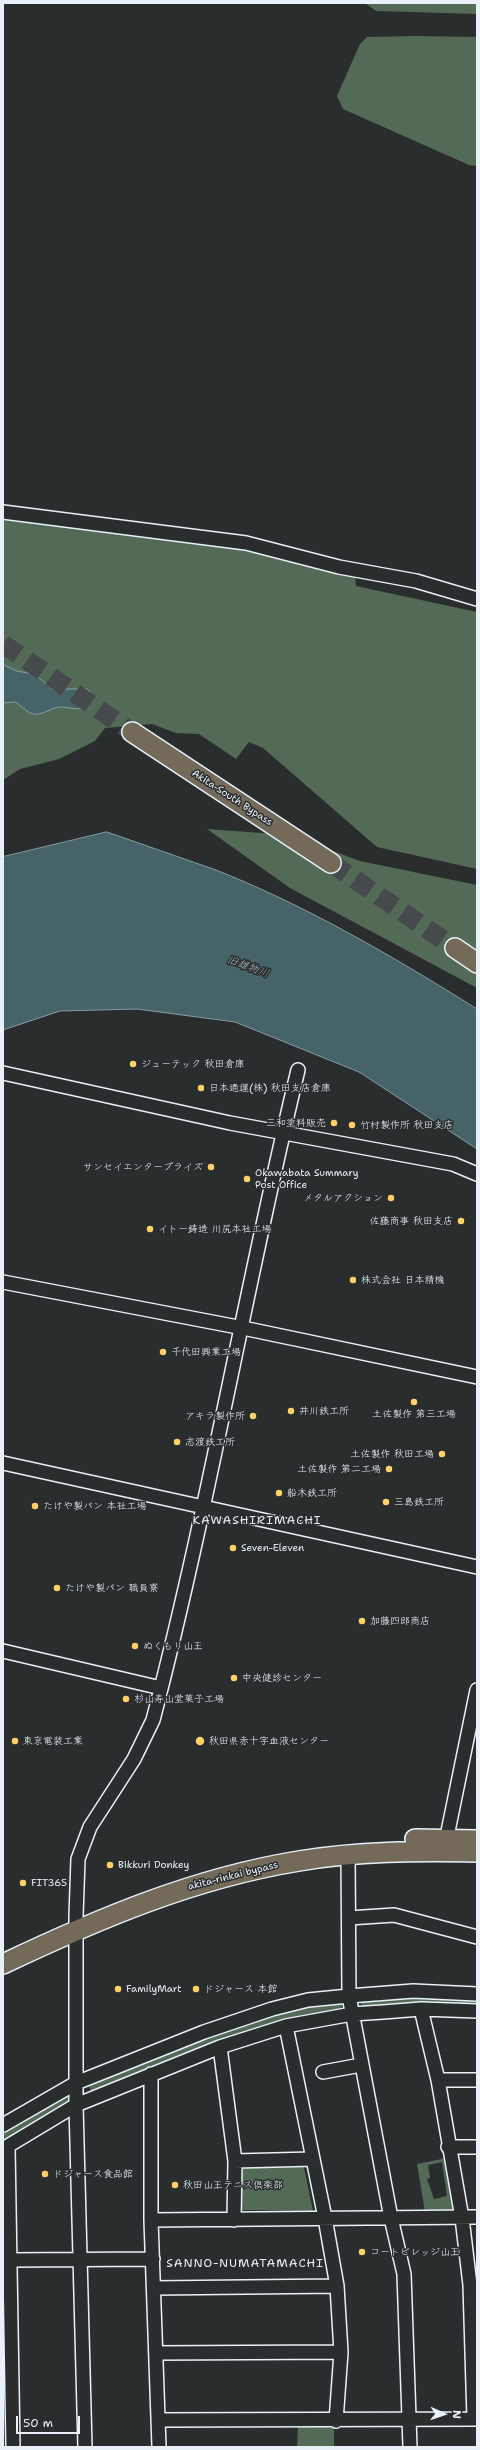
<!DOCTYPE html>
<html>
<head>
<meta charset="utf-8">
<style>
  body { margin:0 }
  #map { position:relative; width:480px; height:2450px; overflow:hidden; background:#2a2d2e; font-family:"Shantell Sans",sans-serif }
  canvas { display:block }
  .frame { position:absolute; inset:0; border:4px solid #e8f1f8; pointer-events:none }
  .north { position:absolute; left:424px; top:2394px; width:40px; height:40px; -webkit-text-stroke:3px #2a2d2e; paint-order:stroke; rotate:92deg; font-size:11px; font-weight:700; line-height:16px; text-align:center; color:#e8f1f8 }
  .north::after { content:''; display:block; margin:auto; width:14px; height:18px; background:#e8f1f8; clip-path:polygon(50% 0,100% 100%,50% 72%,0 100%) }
  .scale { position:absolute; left:16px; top:2416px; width:64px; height:18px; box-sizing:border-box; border:2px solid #e8f1f8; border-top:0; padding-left:5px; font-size:12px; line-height:14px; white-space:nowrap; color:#e8f1f8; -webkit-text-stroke:3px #2a2d2e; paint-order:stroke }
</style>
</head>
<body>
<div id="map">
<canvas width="480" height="2450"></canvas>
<div class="frame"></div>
<div class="north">N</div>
<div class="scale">50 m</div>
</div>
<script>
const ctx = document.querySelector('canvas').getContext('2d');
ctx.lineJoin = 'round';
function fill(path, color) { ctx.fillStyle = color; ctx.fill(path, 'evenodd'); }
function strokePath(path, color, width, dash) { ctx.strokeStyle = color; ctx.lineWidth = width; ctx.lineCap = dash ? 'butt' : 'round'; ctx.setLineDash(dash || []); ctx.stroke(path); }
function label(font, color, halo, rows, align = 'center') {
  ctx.font = font + ' "Shantell Sans","Klee One",sans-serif'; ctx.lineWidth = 3; ctx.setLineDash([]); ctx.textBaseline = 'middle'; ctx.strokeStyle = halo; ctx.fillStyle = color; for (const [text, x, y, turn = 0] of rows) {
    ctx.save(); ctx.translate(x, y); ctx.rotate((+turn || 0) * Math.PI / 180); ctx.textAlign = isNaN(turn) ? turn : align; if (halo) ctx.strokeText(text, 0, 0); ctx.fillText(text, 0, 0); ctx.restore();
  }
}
fill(new Path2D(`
  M365 3H477V14L376 11Z
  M415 36 477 37V166L469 165 343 109 337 96 360 44 367 37Z
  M3 516 241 546 355 576 356 586 477 612V869L377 847 263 748 249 742 236 759 199 734 176 733 152 724 105 728 95 741 59 759 20 769 3 780Z
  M207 829 289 835 360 861 477 885V988L290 888Z
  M477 1994V2008H363L361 2002 363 1999Z
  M339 2000 343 2003 340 2013 91 2093 89 2084 261 2015Z
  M67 2094H72L74 2100 3 2142V2129Z
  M447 2158 457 2205 454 2211 425 2212 417 2164ZM442 2162 447 2196 434 2199 427 2179 430 2178 428 2165Z
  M303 2163 313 2211 240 2210 238 2166Z
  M298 2425H334V2447H297Z`), '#536a57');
const water = new Path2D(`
  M3 664 16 671 34 674 52 689H87L92 694C91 714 74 708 61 707 50 707 41 718 30 713 25 710 20 705 15 702L3 703Z
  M107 832C143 845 180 857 216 870 307 906 394 957 477 1009V1149L359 1072 235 1022 137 1009 60 1011 3 1030V857Z`);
fill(water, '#466468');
strokePath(water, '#879ca2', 1);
strokePath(new Path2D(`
  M3 644 132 732
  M331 863 455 948`), '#464a4c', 19, [19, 10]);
const minor = new Path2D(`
  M3 512 246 543 339 567 416 581 477 599
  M3 1073 230 1123 453 1164 477 1174
  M3 1282 243 1328 477 1377
  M3 1463 477 1567
  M3 1651 161 1688
  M445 1846 477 1690
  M348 1855 349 1996 391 2218 404 2274 410 2447
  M349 1918 394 1915 477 1937
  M421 2009 438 2080 462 2218 470 2285 474 2419
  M286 2026 325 2218 337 2286 341 2352 336 2421
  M220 2047 235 2161 234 2220
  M323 2072 361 2065
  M151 2074V2220L159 2447
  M438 2080H477
  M3 2125 76 2083 204 2032 272 2009 308 2000 349 1996 413 1991 477 1994
  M8 2146 13 2447
  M448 2147H477
  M3 2149 76 2105 220 2047 286 2026 352 2014 383 2012 421 2009 477 2011
  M235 2161 313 2159
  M151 2220 477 2217
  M11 2260 153 2259
  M154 2288 337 2286
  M156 2353 341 2352
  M158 2420 477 2419
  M85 2447 76 2105V1916L78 1859 90 1827 134 1759 153 1720C209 1505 246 1285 298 1070`);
const highway = new Path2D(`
  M132 732 331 863
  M455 948 477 963
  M415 1839 477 1840
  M3 1964C98 1919 194 1878 299 1861 358 1851 417 1851 477 1852`);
strokePath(minor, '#e8f1f8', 16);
strokePath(highway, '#e8f1f8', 22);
strokePath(minor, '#2a2d2e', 13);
strokePath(highway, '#746a5a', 19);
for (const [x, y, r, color] of [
  [133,1064,4,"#ffd166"],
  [201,1088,4,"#ffd166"],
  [334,1123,4,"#ffd166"],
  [352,1125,4,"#ffd166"],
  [211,1167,4,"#ffd166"],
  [247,1179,4,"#ffd166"],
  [391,1198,4,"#ffd166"],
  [461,1221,4,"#ffd166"],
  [150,1229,4,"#ffd166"],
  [353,1280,4,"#ffd166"],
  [163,1352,4,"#ffd166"],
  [414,1402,4,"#ffd166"],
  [291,1411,4,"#ffd166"],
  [253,1416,4,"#ffd166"],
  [177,1442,4,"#ffd166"],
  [442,1454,4,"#ffd166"],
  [389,1469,4,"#ffd166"],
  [279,1493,4,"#ffd166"],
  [386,1502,4,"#ffd166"],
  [35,1506,4,"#ffd166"],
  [233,1548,4,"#ffd166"],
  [57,1588,4,"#ffd166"],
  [362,1621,4,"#ffd166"],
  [135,1646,4,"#ffd166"],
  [234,1678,4,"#ffd166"],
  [126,1699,4,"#ffd166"],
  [15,1741,4,"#ffd166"],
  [200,1741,5,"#ffd166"],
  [110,1865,4,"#ffd166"],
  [23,1883,4,"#ffd166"],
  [118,1989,4,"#ffd166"],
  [196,1989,4,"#ffd166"],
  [45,2174,4,"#ffd166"],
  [175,2185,4,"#ffd166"],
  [362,2252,4,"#ffd166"]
]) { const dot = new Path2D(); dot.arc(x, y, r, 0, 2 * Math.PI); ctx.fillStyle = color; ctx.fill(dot); strokePath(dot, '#2a2d2e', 1.5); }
label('10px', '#e8f1f8', '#2a2d2e', [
  ["Akita-South Bypass",232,798,33],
  ["akita-rinkai bypass",233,1876,-14]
]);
label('10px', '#e8f1f8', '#2a2d2e', [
  ["ジューテック 秋田倉庫",141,1064],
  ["日本通運(株) 秋田支店倉庫",209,1088],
  ["三和塗料販売",326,1123,"right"],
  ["竹村製作所 秋田支店",360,1125],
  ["サンセイエンタープライズ",203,1167,"right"],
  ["Okawabata Summary",255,1173],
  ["Post Office",255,1185],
  ["メタルアクション",383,1198,"right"],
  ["佐藤商事 秋田支店",453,1221,"right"],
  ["イトー鋳造 川尻本社工場",158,1229],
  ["株式会社 日本精機",361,1280],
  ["千代田興業工場",171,1352],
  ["井川鉄工所",299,1411],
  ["土佐製作 第三工場",414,1414,"center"],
  ["アキラ製作所",245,1416,"right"],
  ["志渡鉄工所",185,1442],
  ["土佐製作 秋田工場",434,1454,"right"],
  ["土佐製作 第二工場",381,1469,"right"],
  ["船木鉄工所",287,1493],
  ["三島鉄工所",394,1502],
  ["たけや製パン 本社工場",43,1506],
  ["Seven-Eleven",241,1548],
  ["たけや製パン 職員寮",65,1588],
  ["加藤四郎商店",370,1621],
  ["ぬくもり山王",143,1646],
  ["中央健診センター",242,1678],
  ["杉山寿山堂菓子工場",134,1699],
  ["東京電装工業",23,1741],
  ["秋田県赤十字血液センター",209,1741],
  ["Bikkuri Donkey",118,1865],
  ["FIT365",31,1883],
  ["FamilyMart",126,1989],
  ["ドジャース 本館",204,1989],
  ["ドジャース食品館",53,2174],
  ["秋田山王テニス倶楽部",183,2185],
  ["コートビレッジ山王",370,2252]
], 'left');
label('italic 11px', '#a7b9be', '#2a2d2e', [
  ["旧雄物川",248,967,20]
]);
ctx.letterSpacing = '1px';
label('12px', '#e8f1f8', '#2a2d2e', [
  ["KAWASHIRIMACHI",257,1521],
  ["SANNO-NUMATAMACHI",245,2264]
]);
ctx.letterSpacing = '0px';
</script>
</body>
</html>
